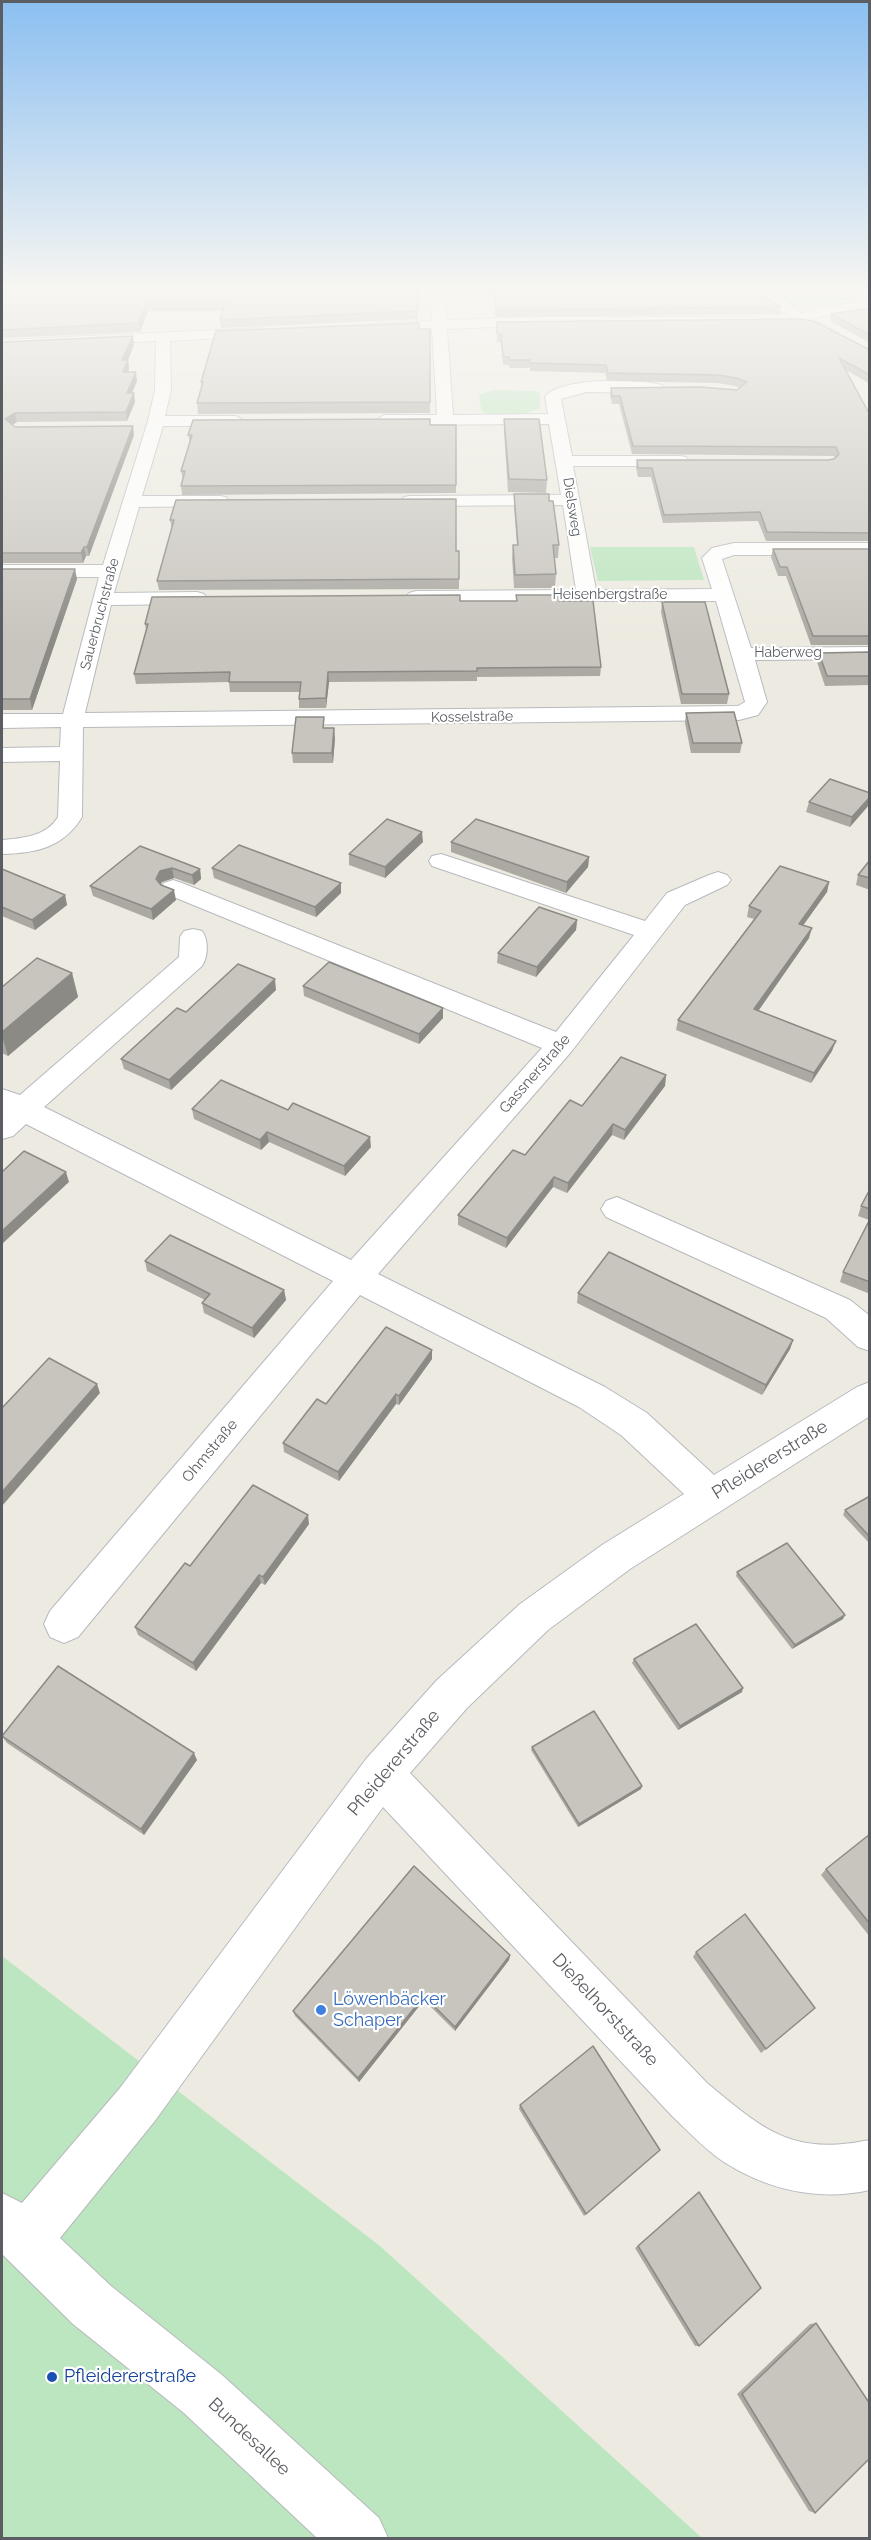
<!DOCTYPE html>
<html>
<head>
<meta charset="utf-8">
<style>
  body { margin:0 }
  #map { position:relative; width:871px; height:2540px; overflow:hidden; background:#edebe1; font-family:Raleway,sans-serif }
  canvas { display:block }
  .frame { position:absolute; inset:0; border:3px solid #5a5d62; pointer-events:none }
</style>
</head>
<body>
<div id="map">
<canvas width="871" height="2540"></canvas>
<div class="frame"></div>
</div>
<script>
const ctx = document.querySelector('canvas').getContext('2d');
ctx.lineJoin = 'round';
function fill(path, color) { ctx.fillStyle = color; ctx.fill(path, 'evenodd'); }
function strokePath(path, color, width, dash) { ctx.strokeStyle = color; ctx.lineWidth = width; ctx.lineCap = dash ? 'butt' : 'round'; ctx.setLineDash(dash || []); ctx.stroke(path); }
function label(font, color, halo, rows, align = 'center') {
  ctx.font = font + ' Raleway,sans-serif'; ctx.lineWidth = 4.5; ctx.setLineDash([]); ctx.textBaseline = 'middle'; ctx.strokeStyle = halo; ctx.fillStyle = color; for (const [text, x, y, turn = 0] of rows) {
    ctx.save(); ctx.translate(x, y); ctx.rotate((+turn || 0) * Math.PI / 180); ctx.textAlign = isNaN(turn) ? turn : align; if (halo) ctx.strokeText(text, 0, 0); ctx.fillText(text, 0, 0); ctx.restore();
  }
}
fill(new Path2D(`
  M756 287H842L863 298 792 308Z
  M493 390 536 391 540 394V408L524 414 485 413 481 410 479 395Z
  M590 547H694L704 580 598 581Z
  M2 1956 380 2246 702 2538H2Z`), '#bce6bf');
const minor = new Path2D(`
  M430 287H444L446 320 541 317H755L757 320 750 324 541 325 447 329 453 415 548 414 545 397C560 377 638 379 662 385L664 388 662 391 656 393 586 392 561 399 572 456H680L686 457 689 461 686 465 680 466H573L596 590 712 589 702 558 712 548 734 543H870V555H734L722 559 751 648 870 647V659L755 660 767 702 758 715 739 720 83 727 82 817C63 848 36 853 2 854V840C22 838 46 837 58 817L60 761 2 762V748L60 747 61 727 2 728V714H63L99 577H2V565H103L148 421 155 390 156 341 2 348V340L261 328 268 332 261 336 170 341 171 390 165 416H236L244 421 236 426H163L142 496H220L226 497 229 501 226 505 220 506 139 507 114 593 197 592 204 594 207 598 204 602 197 604 111 605 85 713 738 706 745 702 716 601H409L406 597 409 593 416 591 576 590 563 505 410 506 404 505 401 501 404 497 410 496 561 495 549 424 384 425 376 420 384 415H437L432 329 376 331 369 327 376 323 432 321Z
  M743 287C767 287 785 299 802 314L818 308 870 300V308L822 316 801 324Z
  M441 854 645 921 667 893 709 875 718 872 727 875 731 880 727 885 685 905 571 1052 378 1274 605 1387 647 1413 714 1475 857 1387 870 1382V1416L630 1569 548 1630 467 1708 410 1773 707 2083C764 2130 791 2156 870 2140V2190C817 2202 763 2189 718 2158 702 2146 688 2131 673 2117L383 1807 154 2122 60 2238 111 2286 222 2375 379 2518 388 2538H317L184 2413 73 2324 2 2254V2193L22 2203 120 2088 366 1759 437 1680 520 1604 602 1545 684 1494 621 1435 579 1407 360 1295 78 1637 64 1643 50 1637 44 1624 50 1611 333 1281 26 1124 13 1136 2 1139V1089L20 1095 179 957 180 937 184 931 193 929 202 931C209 940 208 957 202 966L44 1107 351 1260 542 1048 164 893 160 888 164 883 173 880 182 883 556 1032 634 935 432 866 429 861 432 856Z
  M617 1197 850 1300 870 1316V1351L858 1347 826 1318 606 1217 601 1209 606 1201Z`);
strokePath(minor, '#b7b9be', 2);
fill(minor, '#fff');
fill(new Path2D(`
  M2 287H418V319L221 328 220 320 223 311H148L140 332 2 338Z
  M488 287H745L781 307 780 314 495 317 494 298H489Z
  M870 308V343L830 321 831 314Z
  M497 322 870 350V384L846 370 870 415V541H766L758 521 663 523 651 477H638L636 468 637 460H828L835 458 834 456 632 454 619 404H612L610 396 611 388 737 390 740 388 735 386 717 383 607 381 605 373 530 371V368H509V365H503L501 342H497Z
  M419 329H430V413L198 414 197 403 202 387 201 382Z
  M2 342 134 345 128 360 129 369 128 372 137 381 132 393 135 402 127 421 17 422 12 425 15 427 134 435 89 556H86L83 563H2Z
  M504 419 547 480 546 493 508 492 504 432Z
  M430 425H456V493L182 495 181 486 183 479 181 471 190 443 188 435Z
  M514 494 549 501 559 545 558 558H554L556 574 555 588H514L512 558 513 545H517L514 507Z
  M170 520 459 551V589L159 590 157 581 172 529Z
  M773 549H870V645H811L786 576H778L771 557Z
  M2 569 77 579 32 710H2Z
  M516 595 559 601 601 667 600 676 477 677V681L329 682 326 708H299V692H230L229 682 136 684 134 674 146 630 145 624 460 601H516Z
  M662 602 729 694 727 704H681L661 612Z
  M870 652V685L825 686 817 662 819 653Z
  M686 713 742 743 740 753H691L685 723Z
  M335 738 333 763H293L292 753Z
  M870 793 850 827 806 812 809 802Z
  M423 842 385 878 349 865V854Z
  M451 842 589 857 588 867 566 893 451 852Z
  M140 846 200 869 201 879 194 885 174 878 162 882 161 884 176 900 153 920 93 896 90 886Z
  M870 860V890L856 885 858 875Z
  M212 868 341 883V893L316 917 214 878Z
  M2 869 65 895 67 905 35 930 2 916Z
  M829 882 827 892 803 925 809 938 758 1011 832 1051 811 1083 676 1030 678 1020 754 919 747 917 749 906Z
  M577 920 576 930 536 977 497 963 498 953Z
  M72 973 78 997 8 1056 2 1053V987Z
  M303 986 443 1008V1018L419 1044 304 996Z
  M276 990 171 1090 124 1069 121 1059 186 1012Z
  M666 1075 665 1086 624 1140 612 1135 567 1193 553 1187 506 1248 458 1225V1215L525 1155 582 1106Z
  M192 1109 288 1110 371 1147 345 1176 269 1142 261 1150 194 1119Z
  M870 1189V1294L840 1282 843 1272 869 1220 858 1216 861 1206Z
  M145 1261 284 1290 286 1300 254 1338 204 1313 202 1303 205 1300 147 1271Z
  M578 1293 793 1340 790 1349 762 1395 577 1303Z
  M432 1350V1359L399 1405 396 1404 339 1481 284 1452 283 1443 326 1404Z
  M870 1496V1544L843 1515 845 1510Z
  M309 1524 265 1585 261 1583 196 1671 138 1635 135 1627 190 1566Z
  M737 1572 843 1619 792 1649 736 1576Z
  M634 1659 742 1692 678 1730 632 1663Z
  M2 1736 197 1760 144 1835 7 1743Z
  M532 1747 641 1789 578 1827 531 1750Z
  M870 1834V1937L821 1875 826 1869Z
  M696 1952 815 2008 761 2053 693 1957Z
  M510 1955 509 1960 455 2031 424 2000 359 2082 295 2016 293 2011Z
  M520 2105 660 2150 584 2216 519 2109Z
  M699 2192V2346H695L635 2248Z
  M816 2323 815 2513 809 2511 737 2394 810 2324Z`), '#aca9a3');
fill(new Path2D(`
  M147 302 148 311 140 332 138 323Z
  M133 336 134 345 124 369 122 360Z
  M128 360 129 369 124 381 123 372Z
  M136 372 137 381 128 402 127 393Z
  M134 393 135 402 127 421 126 412Z
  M15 413 17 422 7 428 5 419Z
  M133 426 134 435 89 556 87 547Z
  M84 547 86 556 83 563 81 553Z
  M75 569 77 579 32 710 30 699Z
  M328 672 329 682 326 708V698Z
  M334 728 335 738 333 763 332 753Z
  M870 797V804L850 827 852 817Z
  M422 832 423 842 385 878V867Z
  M589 857 588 867 566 893 567 882Z
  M172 868 174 878 162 882 158 889 156 879 160 871Z
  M200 869 201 879 194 885 192 875Z
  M829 882 827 892 797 934 799 924Z
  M341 883V893L316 917 315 907Z
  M174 890 176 900 153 920 151 909Z
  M65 895 67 905 35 930 32 920Z
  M577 920 576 930 536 977 537 967Z
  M812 928 809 938 752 1020 754 1009Z
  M72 973 78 997 8 1056 2 1036V1032Z
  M275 979 276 990 171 1090 169 1080Z
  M443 1008V1018L419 1044V1034Z
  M836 1041 832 1051 811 1083 814 1073Z
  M666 1075 665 1086 624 1140 625 1130Z
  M613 1124 612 1135 567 1193 568 1183Z
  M267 1132 269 1142 261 1150 260 1140Z
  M370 1137 371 1147 345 1176 344 1166Z
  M66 1172 69 1182 2 1244V1231Z
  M554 1177 553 1187 506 1248 507 1238Z
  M284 1290 286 1300 254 1338 252 1328Z
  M793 1340 790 1349 762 1395 766 1385Z
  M432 1350V1359L399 1405V1396Z
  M97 1384 100 1393 2 1506V1492Z
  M396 1394V1404L339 1481 338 1472Z
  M308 1515 309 1524 265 1585 263 1577Z
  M259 1575 261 1583 196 1671 193 1663Z
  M845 1615 843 1619 792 1649 795 1645Z
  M743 1688 742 1692 678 1730 680 1726Z
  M194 1753 197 1760 144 1835 141 1829Z
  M642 1786 641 1789 578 1827 579 1824Z
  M510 1955 509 1960 455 2031V2027Z
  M424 1996V2000L359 2082 358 2078Z`), '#8c8a85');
const building = new Path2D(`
  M2 287H418V311L220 320 225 303 147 302 138 323 2 330Z
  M489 287H745L781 307 496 310 494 291H489Z
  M870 308V335L831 314Z
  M802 319 816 322 870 350V375L839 358 870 415V533L767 532 760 512 664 515 652 468H638L637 460H828L834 459 839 454 836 447 633 446 620 396H612L611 388 700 387 737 390 747 382 736 378 718 375 608 373 606 365 530 363V360H510L509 357H503L501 334H497V322Z
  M419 323V329H430V402L197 403 203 382H201L216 331Z
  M133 336 122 360H128L123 372H136L127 393H134L126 412 15 413 5 419 15 427 133 426 87 547H84L81 553H2V342Z
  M430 419V425H456V485L181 486 185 471H181L192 435H188L193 420Z
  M504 419H539L547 480 509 479Z
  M514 494H549V501H553L559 545H553L556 574 515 575 513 545H518Z
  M456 499V551H459V579L157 581 174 520H170L176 500Z
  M773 549H870V636H813L787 567H780Z
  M2 569H75L30 699H2Z
  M460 595V601H517L516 595H558L559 601H593L601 667 477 668V671L328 672 326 698 299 699 301 682H229L230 672 134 674 148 624H145L152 597Z
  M662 602H705L729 694H682Z
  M870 652V676H827L819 653Z
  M734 712 742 743H693L686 713Z
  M296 717H324L323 728H334L332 753H292Z
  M830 779 870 793V797L852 817 809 802Z
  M387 819 422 832 385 867 349 854Z
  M476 819 589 857 567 882 451 842Z
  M239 845 341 883 315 907 212 868Z
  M140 846 200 869 192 875 172 868 160 871 156 879 161 885 174 890 151 909 90 886Z
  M870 860V878L858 875Z
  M780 866 829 882 799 924 812 928 754 1009 836 1041 814 1073 678 1020 761 911 749 906Z
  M2 869 65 895 32 920 2 907Z
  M539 907 577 920 537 967 498 953Z
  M37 958 72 973 2 1032V987Z
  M329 962 443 1008 419 1034 303 986Z
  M238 964 275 979 169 1080 121 1059 177 1008 186 1012Z
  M621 1057 666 1075 625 1130 613 1124 568 1183 554 1177 507 1238 458 1215 513 1150 525 1155 570 1100 582 1106Z
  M221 1080 288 1110 293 1103 370 1137 344 1166 267 1132 260 1140 192 1109Z
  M24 1151 66 1172 2 1231V1172Z
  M870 1189V1209L861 1206Z
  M870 1219V1282L843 1272Z
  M170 1235 284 1290 252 1328 202 1303 210 1294 145 1261Z
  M609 1252 793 1340 766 1385 578 1293Z
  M386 1327 432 1350 399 1396 396 1394 338 1472 283 1443 317 1399 326 1404Z
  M49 1358 97 1384 2 1492V1408Z
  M253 1485 308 1515 263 1577 259 1575 193 1663 135 1627 185 1563 190 1566Z
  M870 1496V1537L845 1510Z
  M787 1543 845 1615 795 1645 737 1572Z
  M696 1624 743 1688 680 1726 634 1659Z
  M58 1666 194 1753 141 1829 2 1736Z
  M594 1711 642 1786 579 1824 532 1747Z
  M870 1834V1924L826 1869Z
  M414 1866 510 1955 455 2027 424 1996 358 2078 293 2011Z
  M745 1914 815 2008 766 2049 696 1952Z
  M593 2046 660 2150 586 2214 520 2105Z
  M699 2192 761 2288 699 2346 638 2246Z
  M816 2323 870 2404V2458L815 2513 742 2394Z`);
fill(building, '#c8c5be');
strokePath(building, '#8c8a85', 1.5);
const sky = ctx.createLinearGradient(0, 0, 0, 643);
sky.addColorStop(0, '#8bbff1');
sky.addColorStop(0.45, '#f7f6f2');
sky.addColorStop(1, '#f7f6f200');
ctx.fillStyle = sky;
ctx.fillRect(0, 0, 871, 643);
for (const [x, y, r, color] of [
  [321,2010,6,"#3f7fe0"],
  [52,2377,6,"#1a4fb4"]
]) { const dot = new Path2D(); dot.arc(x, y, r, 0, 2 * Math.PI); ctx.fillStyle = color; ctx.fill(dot); strokePath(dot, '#fff', 2); }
label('14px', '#5a5d62', '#fff', [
  ["Dielsweg",572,507,81],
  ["Heisenbergstraße",610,595],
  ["Sauerbruchstraße",100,614,-75],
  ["Haberweg",788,653],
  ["Kosselstraße",472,717,-1]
]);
label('15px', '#5a5d62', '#fff', [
  ["Gassnerstraße",535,1074,-49],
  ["Ohmstraße",210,1451,-50]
]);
label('18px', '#5a5d62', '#fff', [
  ["Pfleidererstraße",770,1460,-32],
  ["Pfleidererstraße",394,1763,-50],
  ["Dießelhorststraße",605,2010,47],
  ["Bundesallee",249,2437,43]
]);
label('18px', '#366cbe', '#fff', [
  ["Löwenbäcker",333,2000],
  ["Schaper",333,2021]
], 'left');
label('18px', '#164399', '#fff', [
  ["Pfleidererstraße",64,2377]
], 'left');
</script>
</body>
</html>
